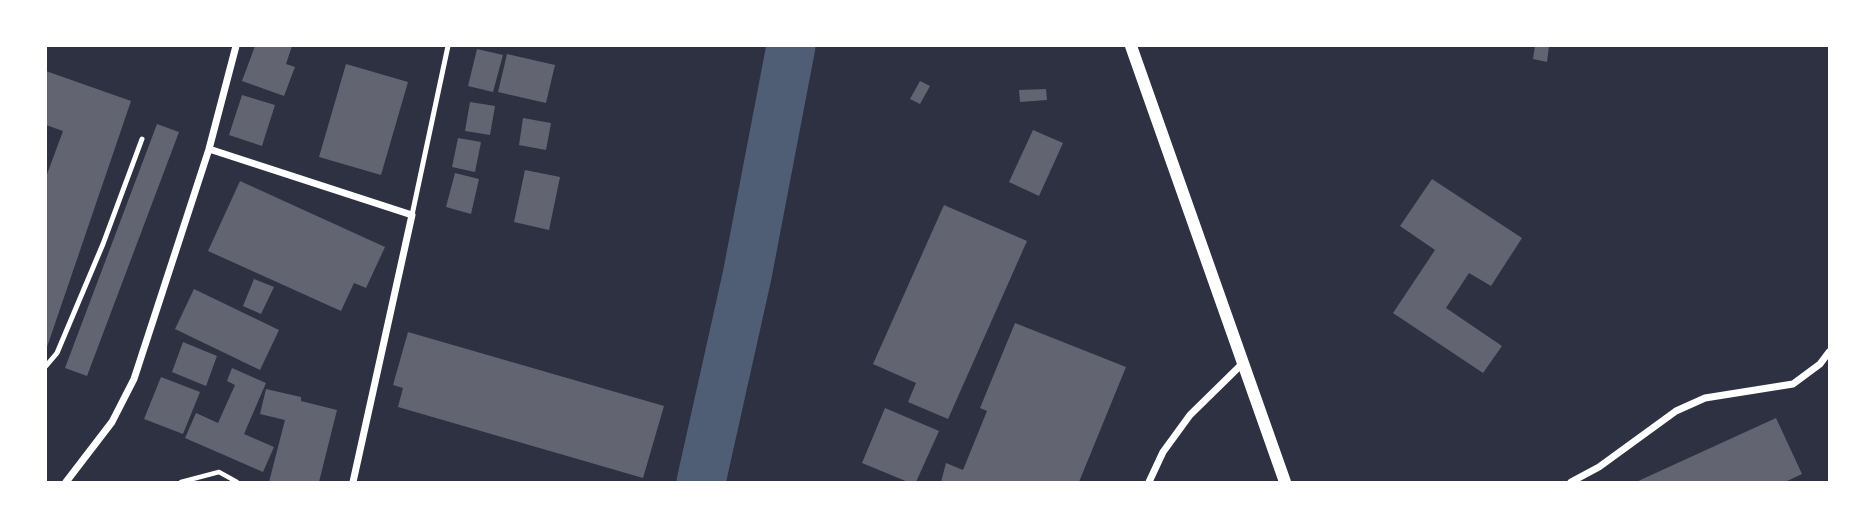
<!DOCTYPE html>
<html>
<head>
<meta charset="utf-8">
<style>
  body { margin:0 }
  #map { position:relative; width:1875px; height:528px; overflow:hidden; background:#2d3142; font-family:"Golos Text",sans-serif }
  canvas { display:block }
  .frame { position:absolute; inset:0; border:47px solid #fff; pointer-events:none }
</style>
</head>
<body>
<div id="map">
<canvas width="1875" height="528"></canvas>
<div class="frame"></div>
</div>
<script>
const ctx = document.querySelector('canvas').getContext('2d');
ctx.lineJoin = 'round';
function strokePath(path, color, width, dash) { ctx.strokeStyle = color; ctx.lineWidth = width; ctx.lineCap = dash ? 'butt' : 'round'; ctx.setLineDash(dash || []); ctx.stroke(path); }
function fill(path, color) { ctx.fillStyle = color; ctx.fill(path, 'evenodd'); }
strokePath(new Path2D(`
  M701 482 747 276 791 46`), '#4f5d75', 49);
fill(new Path2D(`
  M255 46H292L286 64 295 67 284 96 242 81Z
  M1535 46H1549L1547 62 1533 59Z
  M477 49 503 55 493 92 468 86Z
  M507 54 555 65 546 103 498 92Z
  M346 64 408 82 381 175 319 157Z
  M46 71 131 101 46 350V177L63 131 46 125Z
  M920 81 930 86 920 104 910 99Z
  M1046 89 1047 100 1020 102 1019 90Z
  M242 95 275 105 262 146 229 135Z
  M470 102 495 106 490 135 465 131Z
  M523 118 551 123 546 150 519 145Z
  M157 124 179 132 87 376 65 368Z
  M1033 130 1063 143 1039 196 1009 182Z
  M458 138 481 142 475 172 452 167Z
  M525 170 560 177 549 230 514 222Z
  M455 173 479 179 471 214 446 207Z
  M1432 179 1522 238 1491 286 1469 273 1446 308 1502 346 1483 373 1393 313 1435 250 1400 226Z
  M240 181 385 247 366 288 354 283 341 311 208 251Z
  M944 205 1027 241 948 419 908 402 916 383 873 364Z
  M254 279 274 287 261 314 243 306Z
  M194 289 279 330 260 370 175 329Z
  M1015 323 1126 367 1079 482H941L946 463 963 470 987 411 980 408Z
  M408 332 664 406 643 478 398 407 403 388 393 385Z
  M183 342 217 356 206 386 172 372Z
  M232 368 266 383 244 434 274 447 263 472 185 438 196 413 218 423 235 385 227 381Z
  M161 377 200 392 183 434 144 419Z
  M266 389 301 397V401L337 410 319 482H269L285 420 260 414Z
  M885 408 939 431 916 482H908L862 463Z
  M1776 418 1802 474 1785 482H1636Z`), '#626471');
strokePath(new Path2D(`
  M181 482 219 472 237 482`), '#fff', 4.5);
strokePath(new Path2D(`
  M412 215 448 46
  M46 366 57 353 103 244 142 139`), '#fff', 5);
strokePath(new Path2D(`
  M209 149 412 215 353 482
  M66 482 112 422 134 379 209 149 236 46
  M1149 482 1163 452 1190 415 1242 364
  M1571 482 1599 467 1676 411 1705 398 1793 384 1820 364 1829 352`), '#fff', 7);
strokePath(new Path2D(`
  M1131 46 1285 482`), '#fff', 12);
</script>
</body>
</html>
